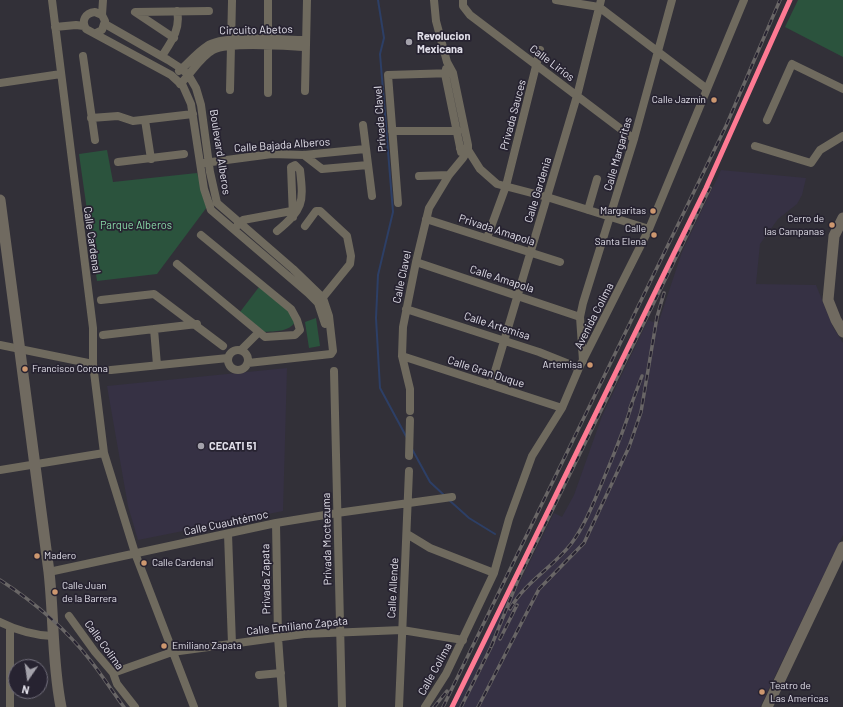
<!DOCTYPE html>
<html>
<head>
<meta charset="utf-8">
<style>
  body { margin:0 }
  #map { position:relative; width:843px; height:707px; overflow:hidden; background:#323038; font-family:Barlow,sans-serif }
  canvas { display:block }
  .north { position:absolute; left:8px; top:659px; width:40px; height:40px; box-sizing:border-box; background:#272331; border:1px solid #716e7b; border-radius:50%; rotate:193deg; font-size:11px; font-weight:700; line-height:16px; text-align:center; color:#e1dfe9 }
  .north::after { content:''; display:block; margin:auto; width:14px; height:18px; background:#a4a2ab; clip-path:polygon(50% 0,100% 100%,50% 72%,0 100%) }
</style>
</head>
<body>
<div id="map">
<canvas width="843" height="707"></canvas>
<div class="north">N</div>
</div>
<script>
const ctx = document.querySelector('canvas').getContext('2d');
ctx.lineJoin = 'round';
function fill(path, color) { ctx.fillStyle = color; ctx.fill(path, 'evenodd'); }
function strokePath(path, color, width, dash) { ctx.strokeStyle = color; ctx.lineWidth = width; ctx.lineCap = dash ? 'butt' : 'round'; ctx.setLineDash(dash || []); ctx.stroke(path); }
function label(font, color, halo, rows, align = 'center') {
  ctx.font = font + ' Barlow,sans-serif'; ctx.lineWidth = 3.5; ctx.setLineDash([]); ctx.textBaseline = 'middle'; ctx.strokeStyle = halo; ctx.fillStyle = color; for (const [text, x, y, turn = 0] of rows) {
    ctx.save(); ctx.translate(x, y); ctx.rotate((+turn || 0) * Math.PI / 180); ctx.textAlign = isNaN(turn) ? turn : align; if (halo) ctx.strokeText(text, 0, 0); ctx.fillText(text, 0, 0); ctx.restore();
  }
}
fill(new Path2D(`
  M721 170 806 178 802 195 797 204 778 219 760 244 756 284 816 285 833 327 843 343V535L760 707H453L507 594 513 596 554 513 562 517 574 495 602 416 648 320 658 324 682 252Z
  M287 368 283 511 138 540 128 506 107 386Z`), '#363144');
fill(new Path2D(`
  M798 0H843V57L785 27Z
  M107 150 113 182 197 173 207 207 157 274 97 281 79 154Z
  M259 287 289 311 295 322C289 332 275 331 264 332L240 312Z
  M316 318 320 346 309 348 305 322Z`), '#2b533d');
strokePath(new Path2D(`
  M378 0 384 38 380 54 393 212 378 275 376 318 380 388 407 438
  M412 449 430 482 445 496
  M449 500 469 518 495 534`), '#2d3f66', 2);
strokePath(new Path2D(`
  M52 0 93 328V364L104 453 135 553 194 707
  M463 0V6L470 15 634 139
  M556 0 599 7 707 89
  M102 15 103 0
  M105 24 168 60 182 69 189 76 196 88 201 105 210 172 217 203 293 269 323 298 329 316 333 351 331 354 248 363
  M55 27 76 25 84 26
  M96 33 102 30 105 21 102 15 95 12C85 13 81 21 86 29L171 75 183 86 191 104 204 189 211 210 308 293 318 303 325 324
  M174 38 135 12 209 11
  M83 56 95 140
  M162 56C171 42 181 29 177 11
  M446 69 445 74 461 152
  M179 71C189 63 196 53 207 46 224 34 282 40 305 40
  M0 83 61 74
  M180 84C191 74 200 57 213 50 229 41 285 46 305 47
  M230 90 232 1
  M305 91 307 0
  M268 93V0
  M91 118 118 116 133 121 193 114
  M145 120 151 159
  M767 120 792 64 843 89
  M363 125 372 196
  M392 131H458
  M755 146 811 163 820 150 843 136
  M460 148 468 150 480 169 497 184 547 197 649 229
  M304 155 322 169 368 165
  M118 162 184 154
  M204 163 272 154 304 155 365 149
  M419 176 449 175
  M398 203 388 75 453 73
  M588 210 597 179
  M426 219 560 262
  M305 226 316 211H320L347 236 351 256 350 264 320 301
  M236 227 243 220 297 210
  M277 231C303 209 304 204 300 170L295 165 291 167 293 217
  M487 238 506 186 540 50
  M416 262 580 317
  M177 264 265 337 295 335 300 330 297 320 291 309 201 235
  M101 300 154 294 223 346
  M406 309 539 352 579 368
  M154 329 157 365
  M103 335 197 324
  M0 345 93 364
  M228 360a10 10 0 1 1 20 0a10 10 0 1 1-20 0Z
  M241 350 259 332
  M402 356 562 408
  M583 361 580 317 583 303 634 139 672 0
  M111 370 228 358
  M334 371 342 707
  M491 385 577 96 601 0
  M410 411V389L402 356 403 327 416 262 429 208 449 175 463 158 468 150V145L453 73 447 62 436 21 434 0
  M409 456 410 420
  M0 470 104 453
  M276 523 278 637 283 707
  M228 534 232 644
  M407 534 430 548 494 573
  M49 572 276 523 337 513 452 497
  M69 616 95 652 113 673 117 684 135 707
  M0 622C16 630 34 635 52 636
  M10 627V707
  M113 673 172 652 304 634 402 630 463 640
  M259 675 281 673
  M399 707 409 471
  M425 707 446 674 494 573 509 519 532 456 562 408 579 368 649 229 744 0`), '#6f6a5e', 8);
strokePath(new Path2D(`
  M0 200 49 572C54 617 52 662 61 707
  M843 218 834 236 828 300 836 320 843 332
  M767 707 843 547`), '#706a60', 11);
const rail = new Path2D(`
  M630 408 642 376
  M0 580C34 602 65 628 90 660 102 675 112 691 124 707
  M510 609C525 582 552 568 571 544 583 528 591 509 599 490 611 461 623 434 632 404
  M500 639 517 605
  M491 647 518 580 710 188
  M434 707 447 691
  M443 707 726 126 780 0
  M461 707 493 643
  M478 707 539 589 584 543 629 447 641 412 657 317 664 293`);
strokePath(rail, '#696666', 3.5);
strokePath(rail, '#272331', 2, [6]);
strokePath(new Path2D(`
  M452 707 706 188 790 0`), '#fe7a93', 5);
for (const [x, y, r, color] of [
  [409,42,4,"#a4a2ab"],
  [714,100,3.5,"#cd976f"],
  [653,211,3.5,"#cd976f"],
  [832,225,3.5,"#cd976f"],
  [654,235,3.5,"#cd976f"],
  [590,365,3.5,"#cd976f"],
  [25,369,3.5,"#cd976f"],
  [201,446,4,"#a4a2ab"],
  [37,556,3.5,"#cd976f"],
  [144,563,3.5,"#cd976f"],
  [55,592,3.5,"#cd976f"],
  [164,646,3.5,"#cd976f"],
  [762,692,3.5,"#cd976f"]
]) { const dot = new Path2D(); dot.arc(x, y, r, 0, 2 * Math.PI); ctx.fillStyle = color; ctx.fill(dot); strokePath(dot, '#272331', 1.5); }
label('10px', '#e1dfe9', '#272331', [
  ["Calle Jazmín",706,100,"right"],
  ["Margaritas",646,211,"right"],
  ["Cerro de",824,219,"right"],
  ["las Campanas",824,232,"right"],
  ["Calle",646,229,"right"],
  ["Santa Elena",646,242,"right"],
  ["Artemisa",582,365,"right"],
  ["Francisco Corona",32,369],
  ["Madero",44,556],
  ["Calle Cardenal",152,563],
  ["Calle Juan",62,586],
  ["de la Barrera",62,599],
  ["Emiliano Zapata",172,646],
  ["Teatro de",770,686],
  ["Las Americas",770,699]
], 'left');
label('11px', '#e1dfe9', '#272331', [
  ["Circuito Abetos",256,30,-1],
  ["Calle Lirios",552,63,37],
  ["Privada Sauces",513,115,-75],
  ["Privada Clavel",380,119,-94],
  ["Calle Bajada Alberos",282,145,-4],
  ["Boulevard Alberos",220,152,81],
  ["Calle Margaritas",618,154,-74],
  ["Calle Gardenia",538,190,-73],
  ["Privada Amapola",497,230,18],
  ["Calle Cardenal",92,240,82],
  ["Calle Clavel",402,277,-78],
  ["Calle Amapola",502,279,18],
  ["Avenida Colima",594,316,-63],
  ["Calle Artemisa",497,326,18],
  ["Calle Gran Duque",486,372,18],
  ["Calle Cuauhtémoc",226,523,-12],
  ["Privada Moctezuma",327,539,-91],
  ["Privada Zapata",266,579,-91],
  ["Calle Allende",393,588,-87],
  ["Calle Emiliano Zapata",297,626,-6],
  ["Calle Colima",104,645,54],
  ["Calle Colima",435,669,-61]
]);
label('bold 11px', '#e1dfe9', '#272331', [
  ["Revolucion",417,36],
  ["Mexicana",417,49],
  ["CECATI 51",209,446]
], 'left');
label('11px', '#89daa8', '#272331', [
  ["Parque Alberos",136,225]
]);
</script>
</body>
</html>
